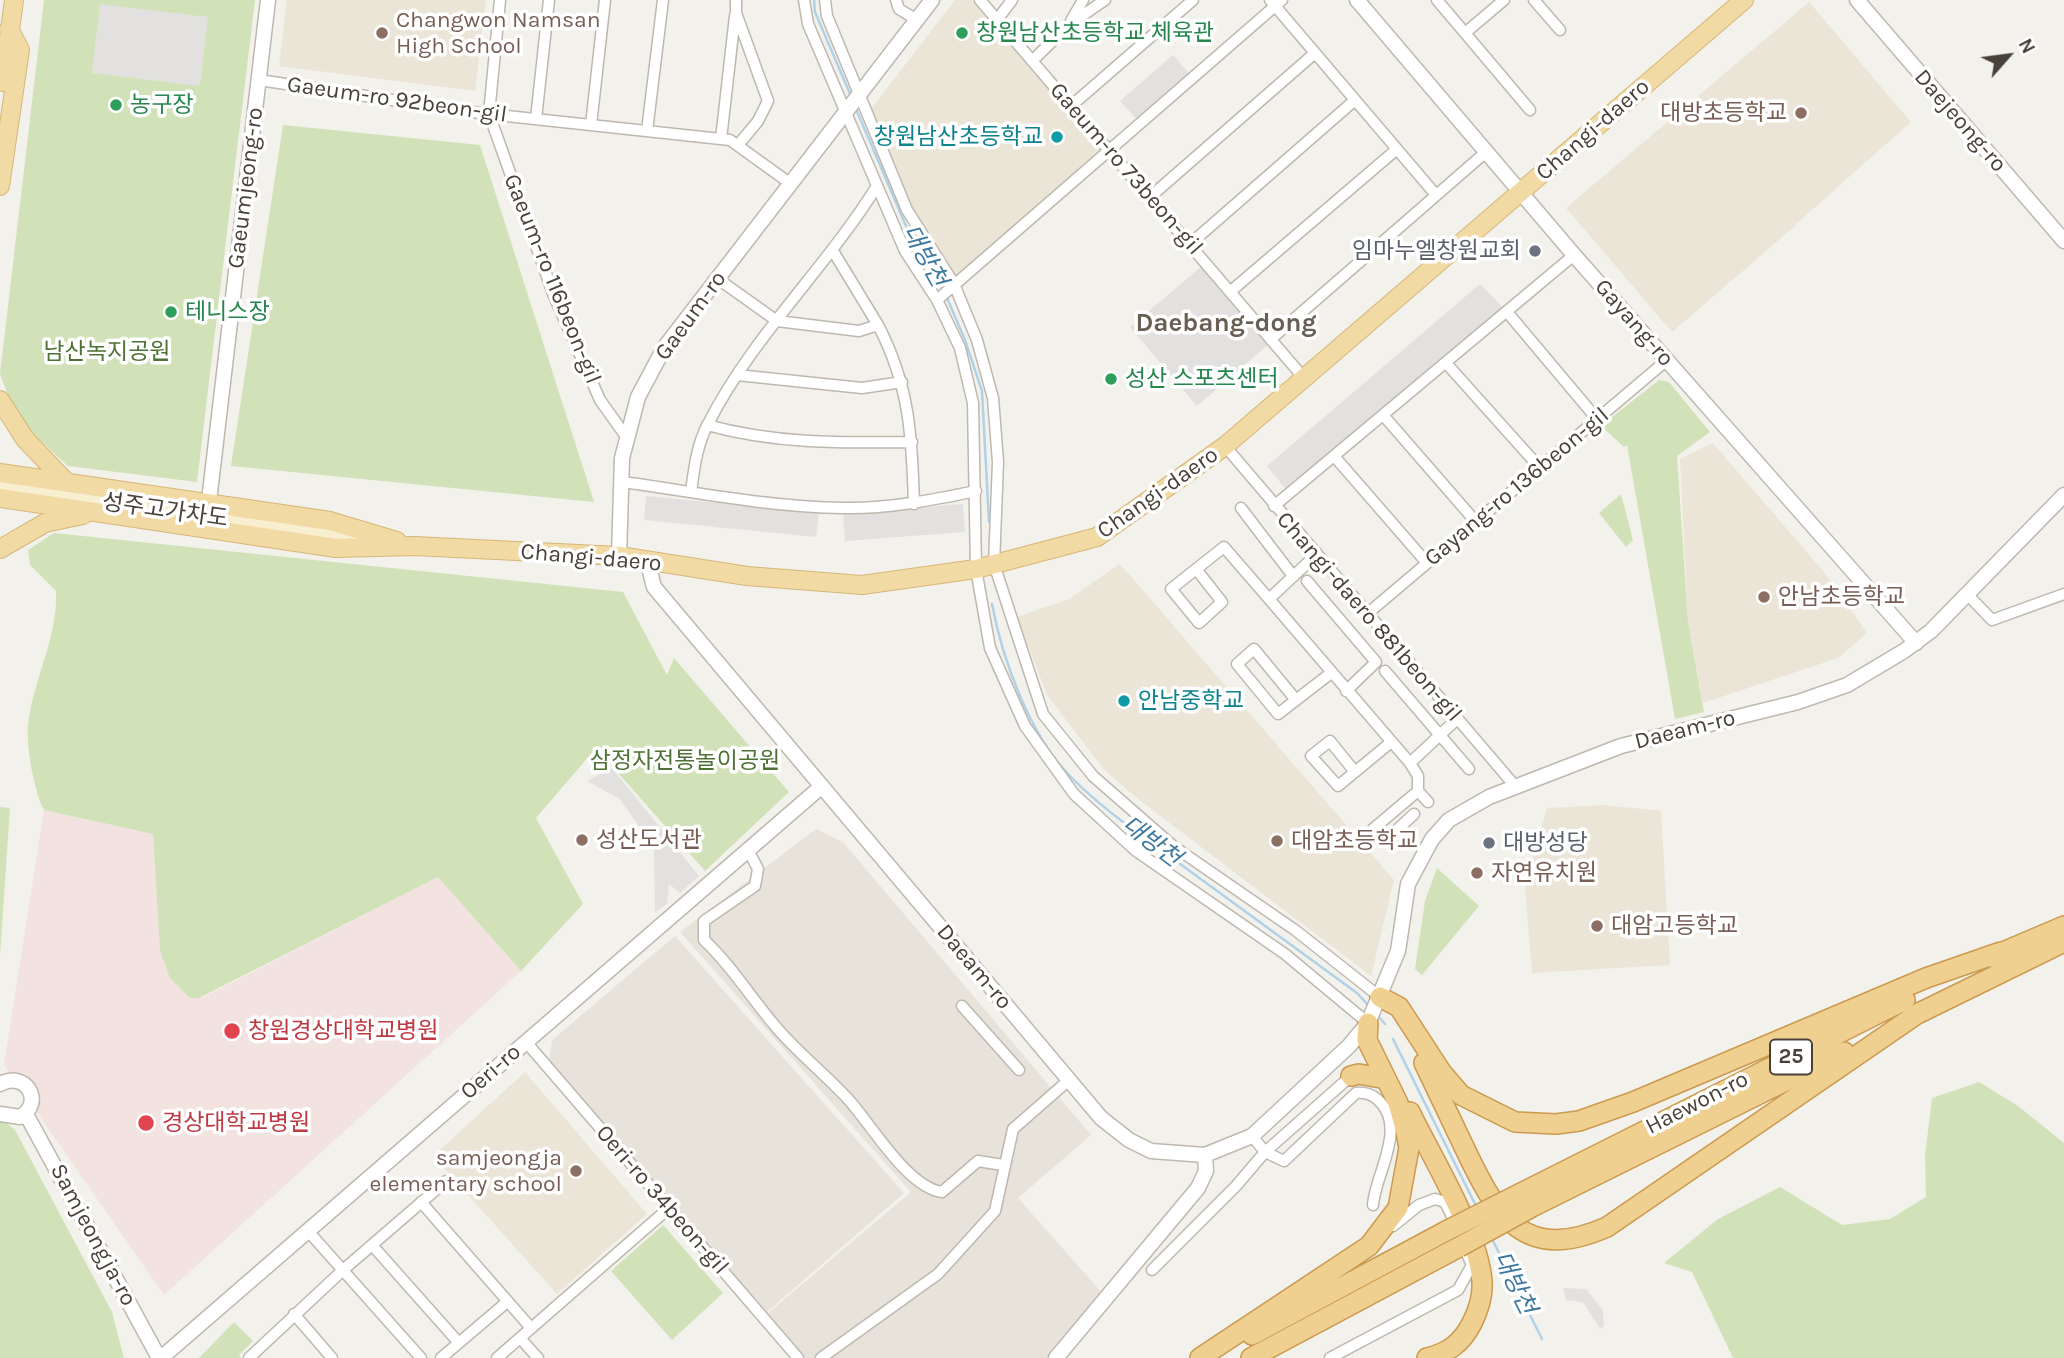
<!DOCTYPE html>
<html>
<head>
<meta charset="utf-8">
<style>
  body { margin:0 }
  #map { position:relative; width:2064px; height:1358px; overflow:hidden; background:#f3f1eb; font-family:Karla,sans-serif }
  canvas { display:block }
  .north { position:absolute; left:1973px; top:21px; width:70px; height:70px; -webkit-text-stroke:5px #fff; paint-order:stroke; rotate:62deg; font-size:19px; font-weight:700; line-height:28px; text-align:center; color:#47413a }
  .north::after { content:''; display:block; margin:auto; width:24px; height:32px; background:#47413a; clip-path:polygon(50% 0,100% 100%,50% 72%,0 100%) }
</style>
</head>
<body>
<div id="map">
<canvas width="2064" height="1358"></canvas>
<div class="north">N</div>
</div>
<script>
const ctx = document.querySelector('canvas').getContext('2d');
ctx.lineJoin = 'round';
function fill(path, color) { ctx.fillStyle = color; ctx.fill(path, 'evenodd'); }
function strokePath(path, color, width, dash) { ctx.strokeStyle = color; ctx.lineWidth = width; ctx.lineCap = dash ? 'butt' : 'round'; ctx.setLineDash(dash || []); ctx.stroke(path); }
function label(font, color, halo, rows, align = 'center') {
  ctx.font = font + ' Karla,"Noto Sans KR",sans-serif'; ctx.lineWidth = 7; ctx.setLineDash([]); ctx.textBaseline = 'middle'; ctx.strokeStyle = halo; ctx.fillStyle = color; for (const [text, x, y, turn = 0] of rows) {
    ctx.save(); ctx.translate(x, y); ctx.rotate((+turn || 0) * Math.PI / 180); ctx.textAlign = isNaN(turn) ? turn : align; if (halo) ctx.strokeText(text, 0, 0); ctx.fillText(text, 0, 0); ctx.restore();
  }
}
fill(new Path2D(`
  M816 829 843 842 1091 1135 1018 1198 1102 1293 1049 1358H805L767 1314 911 1192 680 932Z
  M675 936 904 1193 767 1312 549 1061 552 1040Z`), '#e7e2da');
fill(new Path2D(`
  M287 0H486L475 91 279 66Z
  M955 0H972L1102 148 956 276 911 205 871 109Z
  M1809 2 1911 122 1796 224 1789 216 1796 225 1672 332 1566 208Z
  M1713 443 1824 572 1867 633 1838 658 1703 703 1688 622 1680 459Z
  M1120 564 1394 880 1371 976 1142 802 1105 771 1047 695 1017 617 1069 599Z
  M1604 805 1661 811 1670 965 1532 973 1525 886 1547 808Z
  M525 1072 647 1214 557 1294 433 1156Z`), '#ebe5d7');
fill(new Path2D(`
  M44 810 153 834 160 951 190 998 204 997 438 877 521 971 164 1295 4 1065Z`), '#f2e2e0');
fill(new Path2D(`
  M44 0H255L197 482 68 466 17 419 0 374Z
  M283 125 480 145 594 502 231 466Z
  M1659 380 1669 382 1710 432 1677 456 1688 622 1704 712 1675 719 1627 445 1624 447 1601 426Z
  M1621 494 1633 540 1626 547 1599 513Z
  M54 533 623 592 667 675 674 658 789 792 705 871 596 748 536 818 583 904 521 971 438 877 199 998H190L170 978 160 951 153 834 44 810C34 791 26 747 28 725 33 679 58 638 56 591L30 565 28 550Z
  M0 807 10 808 0 956Z
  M1437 868 1479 906 1422 975 1415 969 1425 901Z
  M1979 1082 2018 1106 2064 1143V1358H1733L1692 1272 1664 1263 1718 1219 1780 1187 1842 1225 1890 1219 1926 1197 1925 1156 1932 1098Z
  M0 1117 15 1130 112 1312 124 1358H0Z
  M663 1225 723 1293 672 1340 611 1271Z
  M234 1322 253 1341 239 1355 241 1358H199Z`), '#d1e2b9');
fill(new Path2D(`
  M100 4 208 17 200 86 92 73Z
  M1173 55 1192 77 1139 122 1120 101Z
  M1202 266 1269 344 1197 406 1130 327Z
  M1480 284 1507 312 1289 493 1267 466Z
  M646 496 819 513 816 537 644 520Z
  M963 504 965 532 845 541 843 513Z
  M612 768 699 876 680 893 669 884 667 904 655 912 654 848 620 799 587 781Z
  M1563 1288 1586 1289 1603 1310 1604 1326 1600 1329 1583 1302 1566 1300Z`), '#e3e1df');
strokePath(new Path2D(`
  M814 0 815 12 851 96
  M856 109 909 233 943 288
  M947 298 965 340 982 391 989 522
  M992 604C1002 658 1029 733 1068 774 1089 796 1117 818 1142 836
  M1150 842 1357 993 1369 1006
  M1378 1016 1385 1024
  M1393 1039 1477 1208
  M1492 1239 1542 1339`), '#afd2e8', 2.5);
const minor = new Path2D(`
  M500 0 489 114 554 296 600 400 627 438
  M736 0V13L768 101 758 121 738 145
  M804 0 808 24 905 251 937 300 960 348 973 403 976 569 990 648 1025 726 1074 794 1136 851 1285 954 1368 1023
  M825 0 827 16 907 210 954 284 977 340 993 398 998 462 994 564 1043 714 1093 776 1173 846 1295 930 1380 997
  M896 0 899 9 917 20
  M980 0 1303 377
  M1270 0 1436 195
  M1437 0 1465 33 1504 0
  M1534 0 1560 30
  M997 20 1012 0
  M1071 21 1083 0
  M1465 33 1530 110
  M1032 61 1070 24 1105 0
  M259 80 479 113 730 140 791 184
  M1071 106 1193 0
  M536 119 549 0
  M591 125 605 0
  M647 131 663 0
  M721 139 735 16
  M1150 197 1315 53
  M1190 244 1355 100
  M833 251 878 325
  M718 279 777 321 859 331 878 325C910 386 912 438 914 504
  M1231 291 1397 149
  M937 300 1282 0
  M1507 312 1597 419
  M1271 339 1486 152
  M1446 363 1540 468
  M737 375 862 388 902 382
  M1383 415 1476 522
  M707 425C775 444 842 443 912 442
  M1225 446 1515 786
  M1334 456 1427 563
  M623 482C695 492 769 507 843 508 888 509 932 500 976 491
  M691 492C694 469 697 444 708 424 752 337 826 268 877 186
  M1274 506 1574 255
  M1241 508 1293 576
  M1196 569 1222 602 1199 623 1171 589 1224 547 1269 599 1316 555
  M1307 581 1376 662 1346 691
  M1967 594 1992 620 2064 594
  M1269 599 1410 763 1418 776V791L1428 802
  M1367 614 1667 360
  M1385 671 1469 769
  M1296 700 1254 649 1237 664 1278 714 1331 673
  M1410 763 1457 719
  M1355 772 1330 741 1311 756 1338 786 1390 743
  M1414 814 1385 841 1373 829 1418 791
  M748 850 758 869 755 886 704 921V940C732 966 751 998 776 1027 798 1053 825 1074 848 1099 871 1124 907 1187 942 1192L978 1161 1003 1165
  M1136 851 1154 830
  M962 1006 1019 1070
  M526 1042 798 1358
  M1252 1136 1265 1152 1284 1161 1356 1093C1364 1092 1371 1094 1377 1099 1409 1126 1375 1174 1373 1205
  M421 1202 531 1328
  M1393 1226 1419 1205 1435 1199 1445 1202 1453 1218
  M308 1231 421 1358
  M372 1245 459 1343
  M1152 1270 1236 1186 1265 1152 1351 1076
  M294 1314 332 1358
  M520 1338 538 1358
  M249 1358 343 1270 446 1181
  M441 1358 507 1302
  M497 1358 669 1208
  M821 1358 938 1274 995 1211 1013 1129 1069 1080
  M1330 1358 1458 1290 1472 1265 1468 1256`);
const tertiary = new Path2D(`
  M1357 0 1574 255 1916 643
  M1857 0 2064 241
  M209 501 268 0
  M619 556 622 458 638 397 664 348 932 0
  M647 560 654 587 1101 1118 1129 1140 1151 1151 1205 1155 1252 1136 1349 1046 1368 1023 1398 951 1408 884 1432 839 1449 820 1489 797 1621 746 1798 702 1847 685 1904 651 1931 631 2064 495
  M0 1084C26 1070 45 1103 20 1117L0 1114
  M26 1114 159 1358
  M161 1358 822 786
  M1056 1358 1198 1188 1206 1171 1205 1155`);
const secondary = new Path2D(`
  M0 488 375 541`);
const primary = new Path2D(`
  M3 82 14 0
  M0 186 20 50 9 29
  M0 400 25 439 67 483
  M0 473 330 521 397 541
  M0 498 336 548 414 546 619 556 747 576 862 585 976 569 1097 537 1225 446 1744 0
  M0 549 45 523 83 515`);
const trunk = new Path2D(`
  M1991 957 2064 926
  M1380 997 1399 1007 1442 1073 1461 1095 1515 1122 1556 1124 1579 1121 1633 1102 1926 978 2001 952
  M1911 1017 2064 942
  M1424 1063C1438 1092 1452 1122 1466 1151 1498 1218 1525 1263 1607 1227L1920 1012
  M1351 1076 1359 1074 1386 1079
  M1410 1112C1432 1158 1479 1233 1482 1282 1483 1297 1479 1309 1472 1323 1462 1343 1448 1353 1427 1358
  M1521 1193 1905 1000
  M1532 1207 1844 1052
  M1252 1335 1448 1230
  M1200 1358 1369 1246 1398 1208 1409 1148 1406 1132 1398 1103 1367 1040 1368 1023
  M1251 1358 1459 1247`);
strokePath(minor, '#beb8af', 13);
strokePath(tertiary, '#beb8af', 17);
strokePath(secondary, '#cdc1a0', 18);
strokePath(primary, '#d6b777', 20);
strokePath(trunk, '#cb9a4e', 22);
strokePath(minor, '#fff', 10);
strokePath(tertiary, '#fff', 14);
strokePath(secondary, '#f8eed0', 16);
strokePath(primary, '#f2daa5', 18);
strokePath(trunk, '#f0d091', 19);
const trunkBridge = new Path2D(`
  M1448 1230 1521 1193
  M1459 1247 1532 1207`);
strokePath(trunkBridge, '#cb9a4e', 22, []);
strokePath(trunkBridge, '#f0d091', 19);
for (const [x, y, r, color] of [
  [382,33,7,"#8d6e63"],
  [962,33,7,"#2e9e5b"],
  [116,105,7,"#2e9e5b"],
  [1801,113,7,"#8d6e63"],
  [1057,137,7,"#0f9aa8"],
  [1535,251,7,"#6b7280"],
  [171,312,7,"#2e9e5b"],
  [1111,379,7,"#2e9e5b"],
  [1764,597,7,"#8d6e63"],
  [1124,701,7,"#0f9aa8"],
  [582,840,7,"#8d6e63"],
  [1277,841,7,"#8d6e63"],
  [1489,843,7,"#6b7280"],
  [1477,873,7,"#8d6e63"],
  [1597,926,7,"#8d6e63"],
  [232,1031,9,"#e0444e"],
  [146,1123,9,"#e0444e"],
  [576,1171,7,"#8d6e63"]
]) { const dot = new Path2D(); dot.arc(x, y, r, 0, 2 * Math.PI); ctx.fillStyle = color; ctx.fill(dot); strokePath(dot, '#fff', 2.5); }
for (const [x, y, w] of [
  [1791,1057,42]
]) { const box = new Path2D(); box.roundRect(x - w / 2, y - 17.5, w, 35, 5); ctx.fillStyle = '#fff'; ctx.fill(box); strokePath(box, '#47413a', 2); }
label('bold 21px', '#47413a', null, [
  ["25",1791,1057]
]);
label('23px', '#785e54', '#fff', [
  ["Changwon Namsan",396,20],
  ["High School",396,46],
  ["대방초등학교",1787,113,"right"],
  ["안남초등학교",1778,597],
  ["성산도서관",596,840],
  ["대암초등학교",1291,841],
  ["자연유치원",1491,873],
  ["대암고등학교",1611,926],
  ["samjeongja",562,1158,"right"],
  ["elementary school",562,1184,"right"]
], 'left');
label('23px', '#27864d', '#fff', [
  ["창원남산초등학교 체육관",976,33],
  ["농구장",130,105],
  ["테니스장",185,312],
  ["성산 스포츠센터",1125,379]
], 'left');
label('23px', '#47413a', '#fff', [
  ["Gaeum-ro 92beon-gil",397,100,8],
  ["Daejeong-ro",1960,121,49],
  ["Changi-daero",1593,130,-41],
  ["Gaeum-ro 73beon-gil",1126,169,49],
  ["Gaeumjeong-ro",246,188,-83],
  ["Gaeum-ro 116beon-gil",552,279,68],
  ["Gaeum-ro",691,316,-54],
  ["Gayang-ro",1634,323,49],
  ["Gayang-ro 136beon-gil",1517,487,-40],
  ["Changi-daero",1158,493,-35],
  ["성주고가차도",165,511,8],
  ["Changi-daero",591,558,5],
  ["Changi-daero 881beon-gil",1369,617,49],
  ["Daeam-ro",1685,730,-14],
  ["Daeam-ro",974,967,50],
  ["Oeri-ro",491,1072,-41],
  ["Haewon-ro",1697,1103,-27],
  ["Oeri-ro 34beon-gil",662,1200,49],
  ["Samjeongja-ro",93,1235,62]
]);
label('23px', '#0d838f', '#fff', [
  ["창원남산초등학교",1043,137],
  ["안남중학교",1138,701,"left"]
], 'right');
label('23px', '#5b616d', '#fff', [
  ["임마누엘창원교회",1521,251],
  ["대방성당",1503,843,"left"]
], 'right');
label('23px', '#4d7233', '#fff', [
  ["남산녹지공원",107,352],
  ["삼정자전통놀이공원",685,761]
]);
label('23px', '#be3a42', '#fff', [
  ["창원경상대학교병원",248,1031],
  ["경상대학교병원",162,1123]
], 'left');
label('italic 24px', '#3d789f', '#fff', [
  ["대방천",924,256,61],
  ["대방천",1151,842,37],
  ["대방천",1514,1283,64]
]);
label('bold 26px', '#685f52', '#fff', [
  ["Daebang-dong",1226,324]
]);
</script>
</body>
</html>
